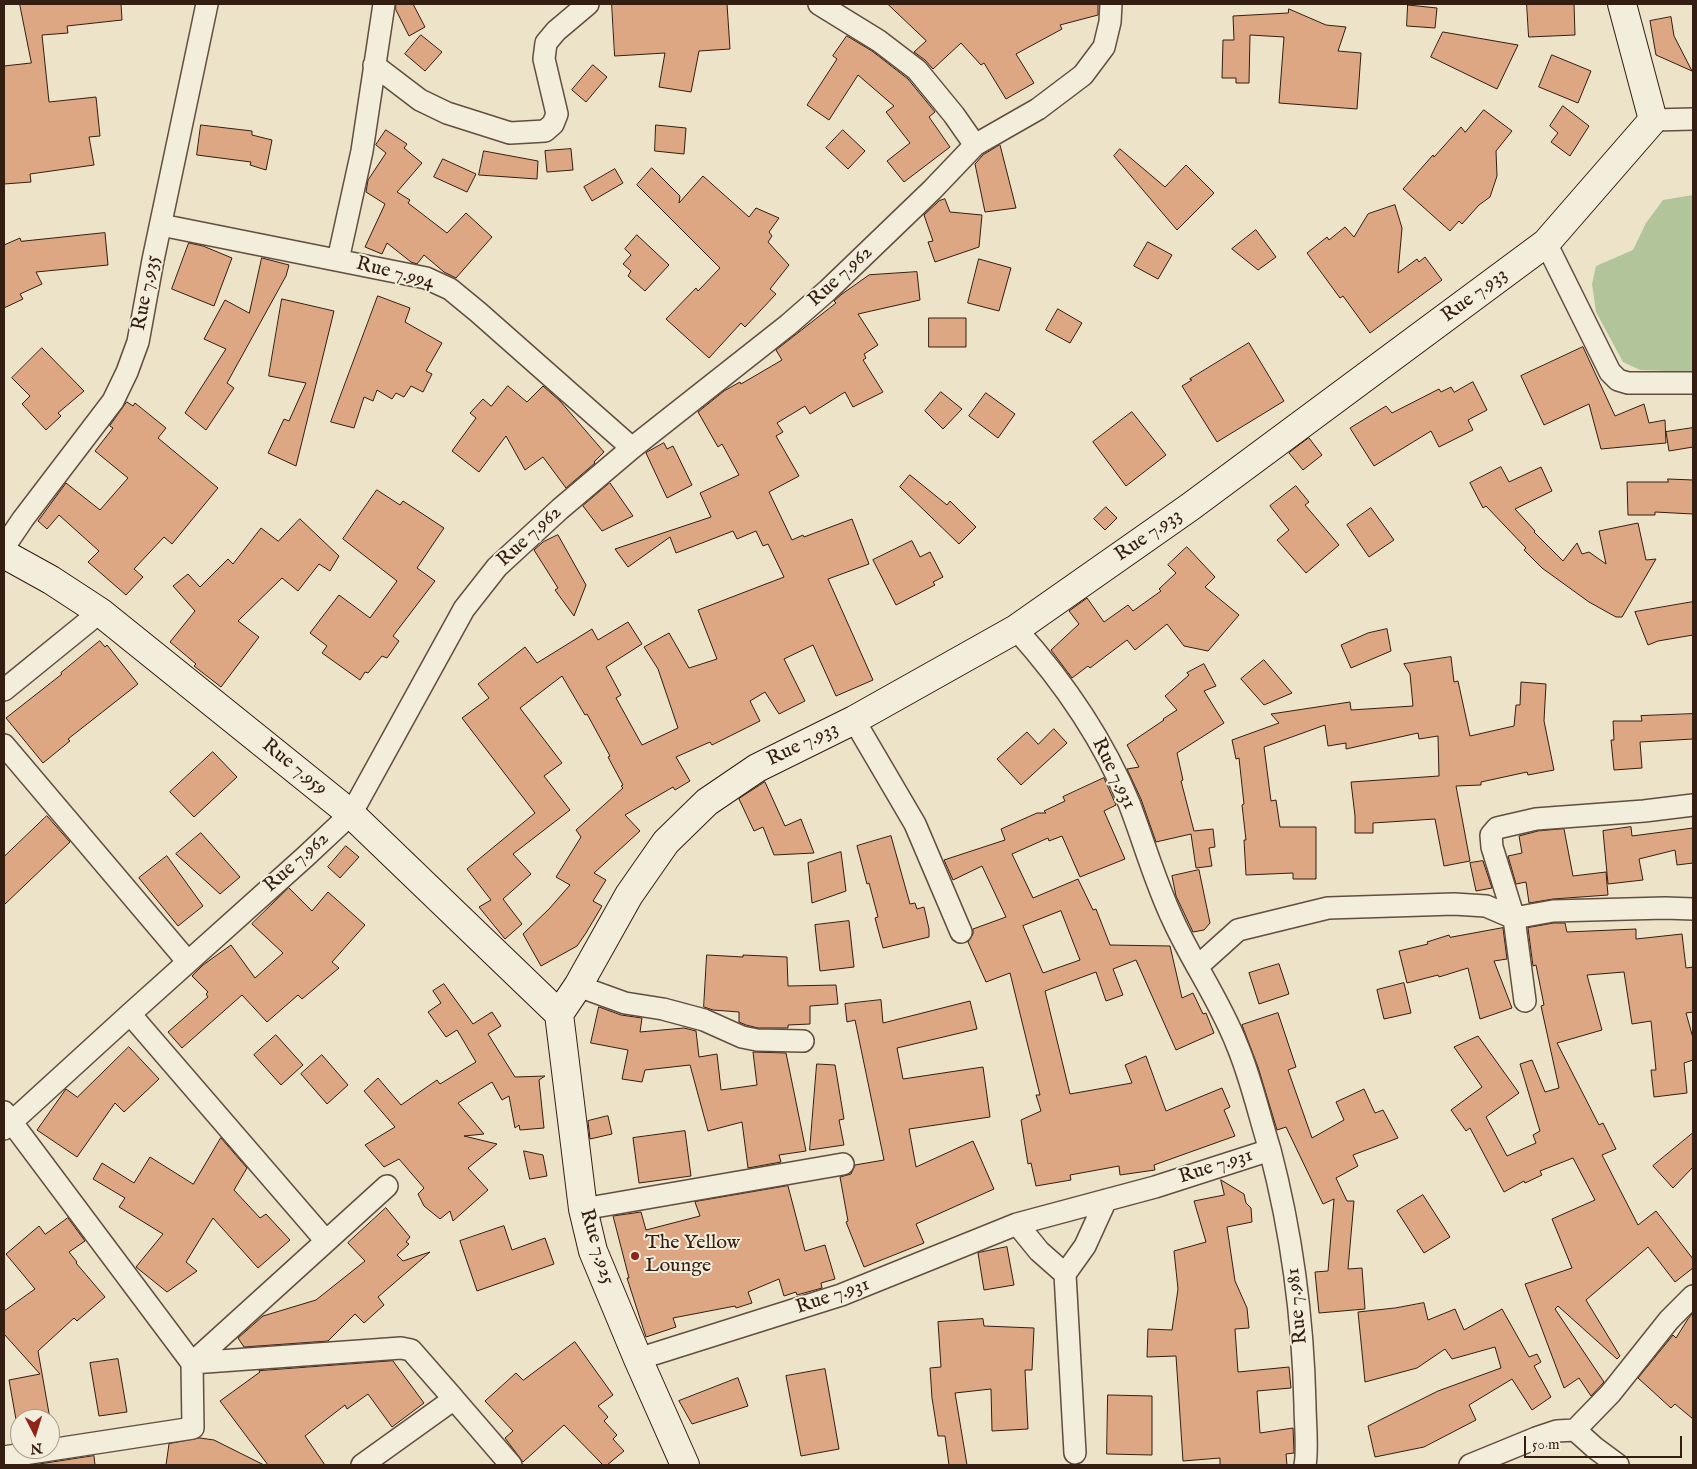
<!DOCTYPE html>
<html>
<head>
<meta charset="utf-8">
<style>
  body { margin:0 }
  #map { position:relative; width:1697px; height:1469px; overflow:hidden; background:#ece3c8; font-family:"IM FELL English",serif }
  canvas { display:block }
  .frame { position:absolute; inset:0; border:5px solid #341d11; pointer-events:none }
  .north { position:absolute; left:10px; top:1409px; width:50px; height:50px; box-sizing:border-box; background:#f3eddb; border:1px solid #a79a8a; border-radius:50%; rotate:175deg; font-size:14px; font-weight:700; line-height:20px; text-align:center; color:#341d11 }
  .north::after { content:''; display:block; margin:auto; width:18px; height:22px; background:#8f2418; clip-path:polygon(50% 0,100% 100%,50% 72%,0 100%) }
  .scale { position:absolute; left:1524px; top:1436px; width:158px; height:22px; box-sizing:border-box; border:2px solid #341d11; border-top:0; padding-left:6px; font-size:15px; line-height:18px; white-space:nowrap; color:#341d11; -webkit-text-stroke:4px #f3eddb; paint-order:stroke }
</style>
</head>
<body>
<div id="map">
<canvas width="1697" height="1469"></canvas>
<div class="frame"></div>
<div class="north">N</div>
<div class="scale">50 m</div>
</div>
<script>
const ctx = document.querySelector('canvas').getContext('2d');
ctx.lineJoin = 'round';
function fill(path, color) { ctx.fillStyle = color; ctx.fill(path, 'evenodd'); }
function strokePath(path, color, width, dash) { ctx.strokeStyle = color; ctx.lineWidth = width; ctx.lineCap = dash ? 'butt' : 'round'; ctx.setLineDash(dash || []); ctx.stroke(path); }
function label(font, color, halo, rows, align = 'center') {
  ctx.font = font + ' "IM FELL English",serif'; ctx.lineWidth = 4; ctx.setLineDash([]); ctx.textBaseline = 'middle'; ctx.strokeStyle = halo; ctx.fillStyle = color; for (const [text, x, y, turn = 0] of rows) {
    ctx.save(); ctx.translate(x, y); ctx.rotate((+turn || 0) * Math.PI / 180); ctx.textAlign = isNaN(turn) ? turn : align; if (halo) ctx.strokeText(text, 0, 0); ctx.fillText(text, 0, 0); ctx.restore();
  }
}
fill(new Path2D(`
  M1693 195V372L1640 370 1623 362 1596 312 1592 284 1596 266 1633 250 1646 223 1663 200Z`), '#b2c59a');
const building = new Path2D(`
  M20 4H121L122 20 67 26 68 33 42 35 49 102 96 97 100 136 89 137 94 165 30 174 31 182 4 184V66L31 63Z
  M396 4H413L425 27 409 36 396 10Z
  M612 4H727L730 49 699 51 691 92 659 87 665 53 615 56Z
  M888 4H1098V15L1060 25 1062 29 1016 54 1034 83 1006 99 984 63 981 65 961 43 933 69 925 60 914 52 926 41Z
  M1527 4H1574L1575 35 1529 37Z
  M1408 5 1437 8 1435 28 1407 26Z
  M1289 9 1326 25 1346 27 1338 51 1361 53 1357 109 1279 103 1284 37 1250 35 1249 83H1236V78H1222L1223 40H1234L1233 16 1288 13Z
  M1671 17 1674 36 1692 71 1656 55 1650 21Z
  M1443 32 1518 45 1497 89 1431 57Z
  M421 35 442 52 425 71 405 54Z
  M847 36 872 51 908 79 935 112 929 117 950 147 904 182 887 161 910 143 886 112 894 106 858 75 829 120 807 105 837 59 833 56Z
  M1552 55 1591 71 1578 103 1539 87Z
  M593 65 607 77 586 102 572 90Z
  M1563 106 1589 126 1570 156 1551 142 1558 133 1550 126Z
  M1484 110 1512 131 1496 151 1497 176 1490 197 1479 205 1462 224 1459 221 1450 231 1403 189 1433 155 1434 157 1461 127 1465 132Z
  M201 125 252 131V135L272 140 266 170 250 165 251 162 197 155Z
  M656 125 686 128 684 154 655 151Z
  M386 130 407 144 404 148 422 163 397 192 410 200 408 203 447 233 466 213 492 237 456 278 444 272 424 255 417 264 411 262 387 243 382 254 365 247 385 204 366 192 368 180 386 153 376 145Z
  M843 130 865 151 848 169 826 148Z
  M1000 145 1016 208 985 212 975 164 983 155Z
  M571 149 573 170 547 172 545 151Z
  M1120 149 1165 187 1186 165 1214 193 1177 230 1114 156Z
  M484 151 538 161 537 179 479 175Z
  M443 159 476 174 467 192 434 177Z
  M652 168 680 196 679 203 703 176 749 217 756 208 779 218 769 232 772 236 768 242 789 265 770 289 776 294 745 327 741 323 709 358 666 319 696 288 698 291 720 268 637 185Z
  M615 169 623 183 592 201 584 187Z
  M945 199 950 212 982 215 979 247 935 262 928 242 933 241 924 215 939 201Z
  M1395 205 1402 228 1398 273 1417 259 1419 262 1425 257 1442 280 1370 333 1343 296 1340 298 1307 253 1327 237 1329 240 1345 227 1354 237 1368 214Z
  M1256 230 1276 257 1258 270 1232 249Z
  M105 233 108 265 36 272 42 284 20 294 23 299 4 308V245L20 238 21 241Z
  M637 235 669 265 645 291 628 276 631 271 623 264 631 255 625 249Z
  M1148 242 1172 255 1158 279 1134 266Z
  M189 243 203 246 232 258 214 306 172 289Z
  M262 258 289 265 286 276 227 383 234 388 206 430 185 413 226 349 204 339 225 300 249 313Z
  M979 259 1011 268 999 311 968 303Z
  M917 272 920 300 858 314 878 345 864 354 866 358 863 360 883 392 853 407 845 392 810 414 805 406 777 423 783 432 776 436 799 476 769 492 792 540 803 535 804 537 852 519 869 564 828 579 873 680 836 696 813 645 784 659 805 701 779 714 765 692 750 701 760 721 712 745 710 742 676 757 690 781 675 790 673 787 625 815 640 831 594 873 606 880 593 901 602 906 586 933 577 946 541 966 523 934 549 909 570 885 556 877 581 837 576 830 623 788 621 786 623 785 608 757 610 756 587 714 585 715 562 676 520 708 562 763 544 776 570 810 513 854 531 874 503 899 522 924 505 939 479 907 491 900 467 869 535 813 462 718 489 698 478 684 525 647 537 663 592 629 598 640 628 622 642 644 606 667 621 695 616 698 642 745 678 728 658 669 644 647 669 633 689 668 717 659 698 610 784 577 768 544 763 546 756 531 737 539 733 531 676 553 670 537 628 567 615 549 711 517 700 493 739 475 722 444 718 447 698 412 724 391 740 382 741 384 782 360 776 350 836 303 834 301 842 294 869 275Z
  M378 296 410 308 405 322 442 343 426 371 432 374 423 392 411 386 404 397 396 393 392 399 377 390 373 401 364 397 354 428 331 422Z
  M282 299 334 311 296 466 268 453 284 419 289 421 306 383 269 376Z
  M1058 309 1082 323 1070 343 1046 330Z
  M929 318H966V347H929Z
  M1249 343 1284 401 1217 442 1182 386 1192 380 1190 379Z
  M1583 347 1615 416 1644 404 1649 423 1665 420 1666 443 1601 449 1589 404 1544 425 1521 376Z
  M42 348 84 391 58 413 61 416 46 430 22 404 30 396 12 378Z
  M1473 382 1487 410 1468 420 1473 430 1439 447 1431 431 1374 466 1350 428 1386 406 1392 413 1439 389 1441 392 1451 387 1454 392Z
  M508 386 527 402 543 386 560 401 604 452 594 462 595 463 566 488 543 457 525 470 506 436 479 472 452 451 476 418 470 413 483 399 491 406Z
  M941 392 962 409 943 429 925 411Z
  M986 393 1015 414 998 438 969 416Z
  M127 402 133 406 135 403 166 428 158 438 218 488 172 544 164 537 134 569 143 577 126 595 88 562 99 551 59 515 47 529 38 521 66 483 100 510 128 478 95 451 113 428 110 426Z
  M1132 412 1166 455 1126 486 1093 442Z
  M1693 428V447L1669 451 1666 432Z
  M1309 438 1322 455 1303 470 1289 453Z
  M664 443 667 449 673 446 692 485 667 498 646 453Z
  M1501 467 1509 482 1541 467 1552 491 1515 509 1535 531 1534 532 1563 561 1577 543 1582 554 1589 552 1606 564 1599 531 1638 523 1646 560 1656 559 1622 617H1616L1589 602 1542 568 1524 550 1526 548 1486 506 1483 508 1470 483Z
  M910 475 947 505 950 501 976 527 959 544 900 487Z
  M1668 479 1693 480V514L1655 512V515H1628L1627 482H1668Z
  M610 483 633 516 602 531 583 506Z
  M1296 486 1309 502 1305 505 1339 545 1306 573 1277 540 1289 530 1270 506Z
  M377 490 400 505 403 501 444 528 417 568 435 581 393 636 399 641 387 658 382 656 368 673 365 672 360 680 322 653 327 646 310 633 339 595 370 618 397 581 343 539Z
  M1106 507 1117 518 1105 530 1094 519Z
  M1371 508 1394 540 1369 557 1347 525Z
  M300 519 339 556 330 571 319 564 298 591 282 578 238 621 259 637 221 687 194 666 196 664 170 642 195 611 173 586 188 574 200 587 228 559 233 564 261 528 278 541Z
  M558 535 586 585 574 616 555 590 558 588 534 550 543 542Z
  M912 541 920 557 930 552 943 577 933 582 935 585 896 605 873 560Z
  M1187 547 1215 577 1205 587 1239 615 1208 651 1184 646 1167 624 1135 650 1127 640 1090 668 1088 666 1072 678 1051 650 1079 624 1069 611 1087 598 1104 622 1128 605 1133 611 1161 591 1159 589 1176 573 1168 565Z
  M1693 602V635L1658 641 1648 645 1635 612Z
  M1387 629 1391 651 1351 668 1341 645 1368 633Z
  M100 641 105 647 107 645 138 684 68 739 70 741 43 763 6 718 62 674 61 673Z
  M1451 657 1454 682 1458 681 1470 736 1514 726 1516 705H1520L1521 682 1546 684 1544 721 1554 770 1528 775 1527 772 1481 782V785L1456 786 1470 861 1444 866 1435 819 1373 823V833H1355V816L1351 782 1439 776 1438 736 1419 739 1418 733 1346 749V743L1328 746 1325 725 1264 747 1271 801 1276 800 1280 827H1316V879H1293V873L1246 875 1244 840H1246L1242 805 1244 804 1239 758 1236 759 1232 740 1279 723 1271 714 1350 702 1351 710 1413 706 1410 674 1404 664Z
  M1264 660 1292 693 1264 705 1241 679Z
  M1204 664 1216 686 1204 691 1224 723 1177 753 1183 780 1181 781 1194 831 1213 829 1215 847 1209 848 1212 866 1196 868 1191 834 1156 842 1141 799 1127 769 1139 767 1127 745 1164 720 1163 719 1177 710 1165 696 1189 675 1187 673Z
  M1693 714V739L1640 742 1642 768 1614 770 1611 740H1614L1613 721H1642L1641 716Z
  M1054 729 1067 743 1021 785 997 759 1027 732 1038 744Z
  M213 752 237 777 194 817 170 792Z
  M1104 778 1116 805 1104 811 1125 859 1080 877 1062 836 1049 841 1048 838 1012 854 1033 898 1078 879 1093 910 1096 909 1110 945 1170 946 1182 998 1193 993 1203 1014 1206 1013 1214 1033 1176 1050 1136 960 1113 969 1123 995 1106 1001 1096 972 1045 991 1070 1094 1132 1083 1125 1065 1146 1056 1166 1111 1222 1088 1230 1107 1224 1110 1235 1136 1154 1165 1155 1170 1120 1175 1119 1166 1070 1175 1071 1180 1036 1186 1031 1163 1028 1164 1021 1120 1041 1111 1036 1095H1040L1010 973 986 982 968 942 973 934V929L1006 917 982 866 953 880 944 860 1005 840 1001 829 1037 813H1046L1044 811 1065 801 1063 797ZM1061 911 1080 960 1043 973 1023 926Z
  M765 782 785 826 801 819 814 853 774 855 763 827 754 831 739 799Z
  M47 816 70 842 4 905V857Z
  M1631 827 1632 836 1693 828V863L1677 865 1675 850 1639 859 1643 880 1608 884 1603 831Z
  M1564 829 1573 876 1606 872 1608 895 1553 899 1529 903 1526 882 1516 884 1508 856 1522 853 1519 836 1538 831Z
  M201 833 240 877 220 894 176 854Z
  M891 836 910 904 915 903 917 909 924 907 929 929V937L883 948 875 918 878 917 869 883 867 884 857 846Z
  M346 846 359 857 340 878 328 867Z
  M841 852 846 891 812 903 808 863Z
  M167 856 203 906 178 926 139 878Z
  M1483 861 1492 888 1476 891 1470 863Z
  M1199 870 1210 923 1204 930 1193 932 1176 896 1172 876Z
  M289 888 312 911 328 892 365 925 332 962 339 968 302 999 298 995 267 1022 242 995 182 1048 168 1032 208 997 206 994 208 992 192 976 203 965 231 945 255 978 283 953 252 924Z
  M849 921 854 967 820 971 815 925Z
  M1554 923H1565L1567 932 1636 929V939L1682 934 1686 968 1693 967V1012L1686 1013 1693 1038V1060L1684 1063 1687 1093 1654 1097 1651 1070H1656L1651 1021 1632 1024 1624 972 1587 975 1602 1030 1557 1043 1599 1125 1603 1123 1616 1149 1602 1155 1638 1225 1656 1211 1693 1259V1268L1675 1282 1648 1247 1586 1300 1620 1356 1617 1359 1558 1306 1555 1309 1604 1382 1591 1396 1579 1378 1564 1388 1525 1284 1572 1268 1552 1219 1595 1200 1573 1158 1540 1171 1542 1175 1525 1183 1524 1181 1504 1192 1470 1128 1466 1131 1451 1110 1482 1087 1454 1047 1478 1036 1519 1093 1486 1117 1507 1156 1536 1143 1533 1135 1540 1131 1520 1064 1532 1060 1545 1092 1559 1088 1541 1006 1544 1005 1536 965 1533 966 1528 928Z
  M1503 928 1507 959 1494 961 1512 1008 1480 1019 1468 968 1439 977 1438 975 1407 983 1399 951 1428 944 1427 942 1449 935 1450 937Z
  M707 955 743 957V955L787 957 788 986 836 985 838 1004 810 1006V1024L788 1025V1028H758L746 1025 739 1022V1012L713 1010 704 1007Z
  M1279 964 1289 994 1259 1004 1249 973Z
  M1404 983 1411 1013 1384 1019 1377 990Z
  M444 984 473 1024 492 1012 501 1026 488 1034 515 1077 545 1076 539 1080 544 1128 520 1130 519 1125 515 1128 509 1096 502 1100 492 1082 458 1103 484 1134 464 1136 497 1144 468 1168 488 1190 453 1221 450 1211 440 1219 424 1206 418 1194 424 1188 399 1159 384 1167 365 1145 395 1127 364 1091 378 1078 401 1105 437 1080 440 1084 476 1062 457 1030 446 1037 428 1012 441 1003 433 991Z
  M881 1000 883 1023 970 1001 977 1029 897 1048 903 1079 983 1067 990 1117 909 1129 916 1167 973 1141 994 1189 916 1224 924 1243 864 1267 846 1222 848 1221 840 1177 851 1174 855 1165 884 1160 855 1020 847 1022 845 1004Z
  M599 1007 621 1015 642 1018 640 1032 684 1028 696 1031 699 1057 717 1054 721 1090 757 1085 753 1052 786 1053 806 1151 779 1155 781 1162 748 1168 742 1122 708 1131 690 1065 645 1070 642 1082 622 1079 628 1050 591 1043Z
  M1278 1013 1296 1067 1288 1070 1312 1138 1344 1120 1336 1102 1364 1089 1375 1113 1383 1110 1398 1138 1353 1155 1358 1166 1336 1178 1347 1201H1354L1348 1269 1362 1268 1365 1309 1319 1313 1315 1272 1328 1271 1334 1199 1323 1204 1286 1127 1277 1130 1258 1067 1242 1025Z
  M276 1035 303 1065 281 1085 254 1055Z
  M129 1047 159 1079 124 1112 115 1103 77 1157 37 1130 66 1089 77 1097Z
  M322 1055 348 1085 327 1104 301 1074Z
  M817 1064 835 1065 844 1119 839 1120 844 1145 810 1150Z
  M608 1116 612 1134 590 1139 588 1121Z
  M685 1131 691 1176 639 1183 633 1138Z
  M1693 1133V1167L1673 1188 1653 1166Z
  M221 1138 247 1168 234 1190 260 1218 266 1214 290 1240 258 1268 213 1218 186 1262 197 1271 167 1292 136 1267 163 1234 119 1207 125 1198 93 1179 102 1163 134 1183 150 1157 193 1184Z
  M524 1151 543 1155 547 1176 530 1179Z
  M1221 1180 1244 1194 1246 1203 1251 1208 1252 1222 1227 1227 1235 1281 1247 1308 1249 1328 1235 1329 1238 1372 1289 1367 1291 1388 1257 1391 1260 1433 1293 1428 1294 1453 1286 1454 1287 1465H1220V1458L1183 1461 1176 1356 1147 1357 1148 1329 1172 1330 1178 1289 1174 1251 1206 1242 1194 1201 1224 1195Z
  M788 1186 805 1251 825 1245 835 1279 821 1283 822 1288 797 1295 796 1292 784 1296 779 1279 748 1292 752 1303 736 1308 735 1306 673 1318 676 1327 646 1337 627 1278H629L613 1216 641 1212 646 1230 700 1216 695 1202Z
  M1423 1195 1450 1237 1424 1253 1397 1211Z
  M386 1208 410 1237 406 1242 409 1244 397 1255 403 1261 430 1252 378 1297 384 1305 364 1323 355 1314 328 1341 244 1347 238 1338 263 1316 316 1300 365 1261 348 1243Z
  M68 1218 85 1241 69 1252 77 1262 76 1263 105 1297 77 1321 74 1318 38 1351 50 1419H20V1442L9 1380 40 1374 4 1334V1311L35 1289 6 1254 39 1226 45 1234Z
  M504 1226 512 1250 545 1238 554 1264 477 1291 460 1241Z
  M1007 1247 1014 1285 984 1290 978 1253Z
  M1424 1303 1428 1320 1455 1309 1464 1330 1502 1309 1529 1357 1537 1354 1541 1362 1534 1366 1551 1397 1532 1410 1512 1379 1469 1405 1476 1420 1424 1447 1375 1457 1368 1426 1438 1391 1501 1368 1495 1347 1452 1359 1445 1349 1417 1368 1365 1382 1358 1312 1395 1308Z
  M1693 1313V1419L1675 1404 1671 1408 1638 1378 1673 1335 1676 1338 1688 1319Z
  M983 1319 984 1326 1034 1328 1032 1370H1025L1028 1429 992 1431 991 1389 955 1393 967 1465H949L945 1436H938L932 1398 930 1368 941 1367 938 1322Z
  M575 1342 613 1395 598 1406 608 1417 604 1421 617 1435 613 1439 624 1451 607 1465H603L564 1425 523 1462 505 1438 513 1431 485 1401 516 1373 523 1380Z
  M118 1359 127 1412 99 1416 90 1363Z
  M393 1361 424 1403 392 1427 368 1394 347 1409 345 1405 305 1436 325 1465H268L220 1401 260 1372 259 1371Z
  M825 1369 839 1449 801 1456 786 1376Z
  M738 1378 748 1406 692 1424 679 1401Z
  M1108 1395 1152 1396V1455L1107 1454Z
  M200 1438 214 1440 264 1465H166L169 1444Z
  M94 1456 95 1465H33Z`);
fill(building, '#dea783');
strokePath(building, '#341d11', 1);
const street = new Path2D(`
  M819 4 879 41 917 70 954 115 975 145
  M374 65 420 100 447 113 510 133 545 131 553 124 557 114 544 59 546 43 556 31 588 4
  M1653 120 1693 119
  M161 225 426 278 450 289 478 312 632 448
  M1546 243 1610 372 1618 380 1628 383H1693
  M338 260 362 151 384 4
  M4 547 23 519 113 401 127 372 138 342 153 260 207 4
  M4 690 100 612
  M854 720 915 824 961 932
  M4 745 188 962
  M1198 966 1238 930 1328 908 1454 904 1486 906 1514 918 1553 911 1665 908 1693 909
  M578 986 625 1003 663 1009 704 1020 742 1037 757 1040 803 1041
  M1525 1001 1514 918 1492 847 1491 835 1497 828 1536 819 1644 811 1693 805
  M130 1014 326 1241
  M4 1129 130 1014 305 857 351 814 464 609 497 567 560 509 632 448 788 325 828 290 932 190 975 145 1038 109 1083 75 1104 47 1110 22 1111 4
  M1270 1150C1292 1234 1303 1318 1305 1405 1305 1421 1308 1450 1305 1465
  M583 1209 843 1164
  M1017 1224 1039 1251 1065 1274
  M638 1359 841 1295 1017 1224 1155 1187 1270 1150C1259 1115 1251 1078 1237 1045 1220 1001 1192 962 1173 920 1155 882 1144 842 1129 803 1103 739 1062 680 1016 629
  M192 1363 401 1348 411 1350 454 1399
  M192 1363 387 1186
  M1575 1430 1610 1394 1669 1320 1693 1296
  M1075 1453 1065 1274 1085 1246 1106 1200
  M4 1457 193 1428 192 1363 4 1112
  M362 1465 454 1399 511 1465
  M1470 1465 1536 1438 1557 1431 1575 1430 1595 1448 1618 1465`);
const secondary = new Path2D(`
  M4 554 51 580 100 612 351 814 559 1014
  M559 1014 578 986 629 895 666 842 707 802 757 768 854 720 1016 629 1190 507 1546 243 1653 120 1622 4
  M559 1014 583 1209 593 1251 638 1359 685 1465`);
strokePath(street, '#624e3f', 24);
strokePath(secondary, '#341d11', 30);
strokePath(street, '#f3eddb', 21);
strokePath(secondary, '#f3eddb', 28);
for (const [x, y, r, color] of [
  [635,1256,5,"#8f2418"]
]) { const dot = new Path2D(); dot.arc(x, y, r, 0, 2 * Math.PI); ctx.fillStyle = color; ctx.fill(dot); strokePath(dot, '#f3eddb', 2); }
label('20px', '#341d11', '#f3eddb', [
  ["Rue 7.994",395,274,14],
  ["Rue 7.962",841,277,-43],
  ["Rue 7.935",147,293,-79],
  ["Rue 7.933",1475,296,-37],
  ["Rue 7.933",1149,536,-35],
  ["Rue 7.962",530,537,-43],
  ["Rue 7.933",803,745,-26],
  ["Rue 7.959",294,768,39],
  ["Rue 7.931",1113,774,64],
  ["Rue 7.962",297,863,-42],
  ["Rue 7.931",1216,1167,-18],
  ["Rue 7.925",596,1247,73],
  ["Rue 7.931",833,1297,-19],
  ["Rue 7.981",1298,1306,-96]
]);
label('20px', '#341d11', '#f3eddb', [
  ["The Yellow",645,1244],
  ["Lounge",645,1267]
], 'left');
</script>
</body>
</html>
